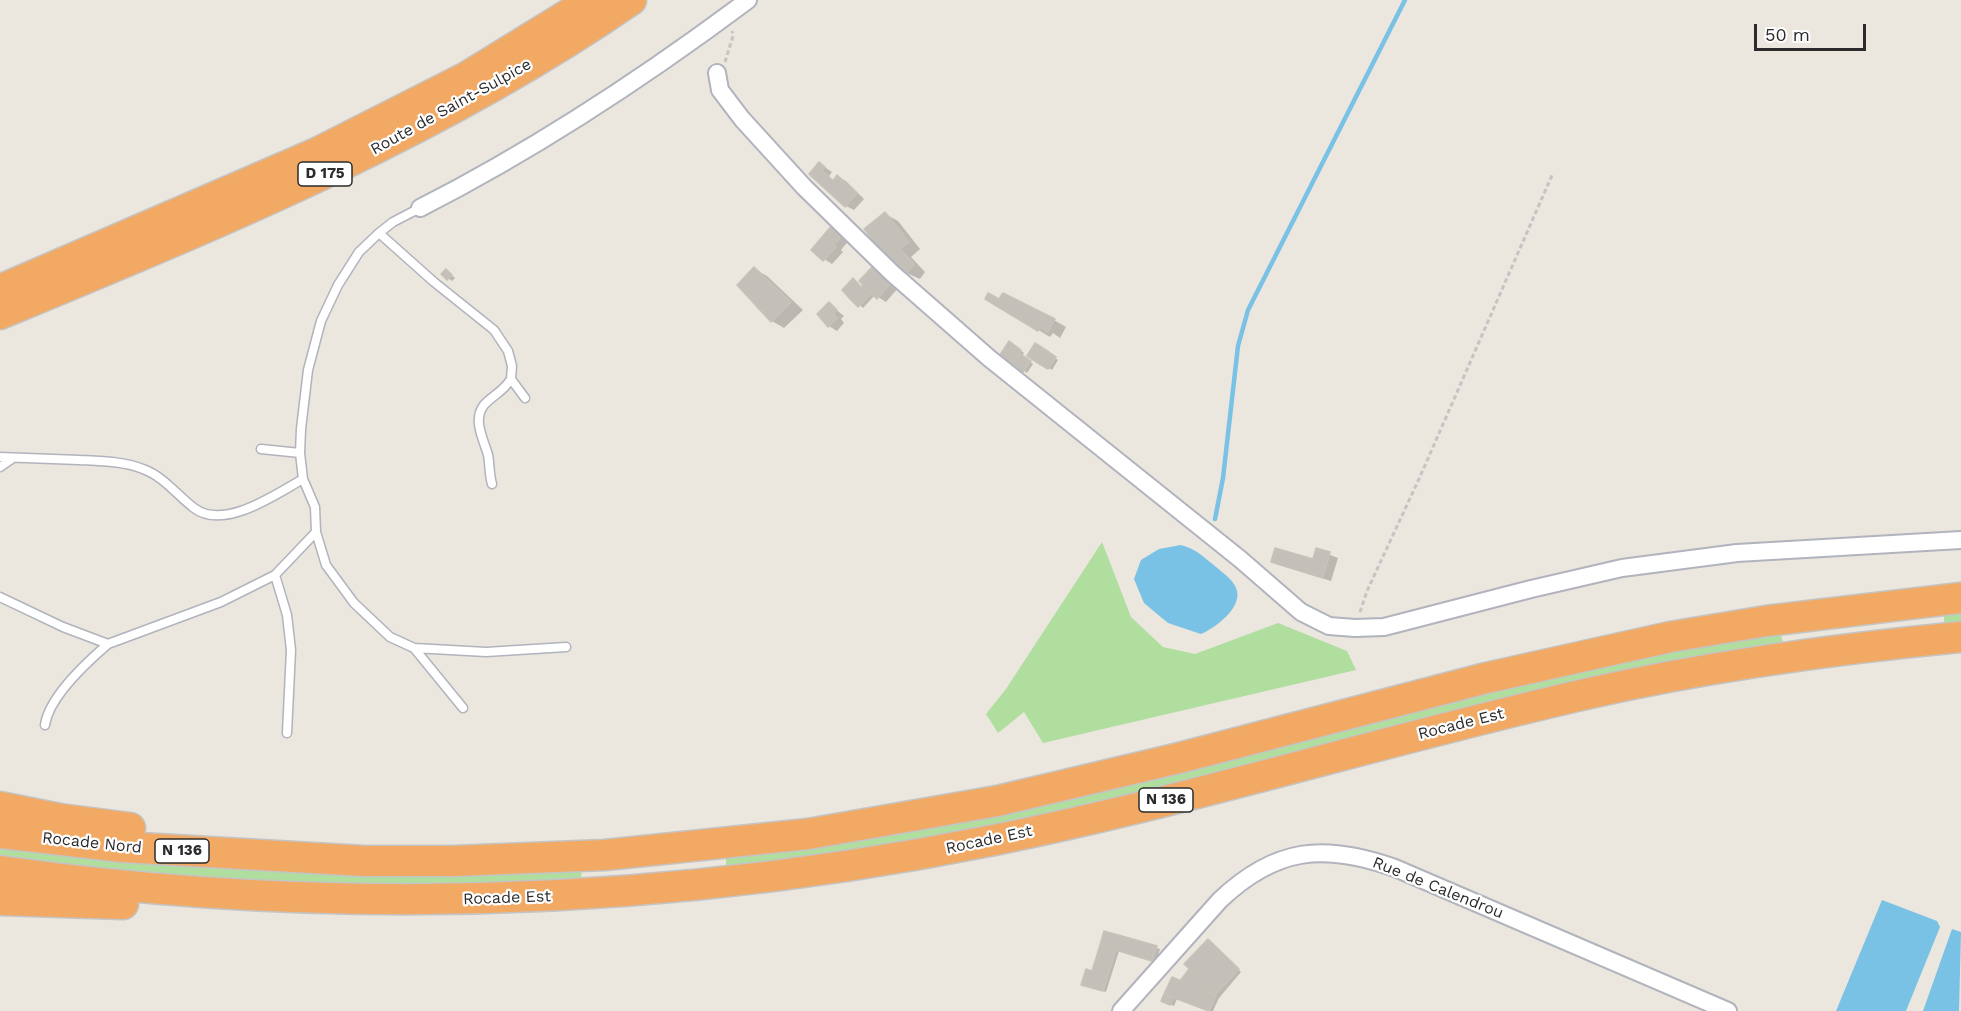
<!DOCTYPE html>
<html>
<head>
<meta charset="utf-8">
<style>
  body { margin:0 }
  #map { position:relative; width:1961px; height:1011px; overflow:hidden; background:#ebe6de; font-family:"Work Sans",sans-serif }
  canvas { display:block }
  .scale { position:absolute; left:1754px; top:24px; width:112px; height:27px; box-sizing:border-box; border:3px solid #2b2b2b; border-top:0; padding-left:8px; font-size:18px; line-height:21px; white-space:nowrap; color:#2b2b2b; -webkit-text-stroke:4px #fff; paint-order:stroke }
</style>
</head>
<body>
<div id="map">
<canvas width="1961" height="1011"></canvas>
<div class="scale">50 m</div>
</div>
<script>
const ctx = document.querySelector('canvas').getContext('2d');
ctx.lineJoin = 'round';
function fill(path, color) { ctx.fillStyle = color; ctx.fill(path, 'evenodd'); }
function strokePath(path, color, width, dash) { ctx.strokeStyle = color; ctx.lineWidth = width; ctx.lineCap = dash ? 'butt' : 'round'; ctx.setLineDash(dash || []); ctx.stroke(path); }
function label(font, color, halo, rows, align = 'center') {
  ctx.font = font + ' "Work Sans",sans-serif'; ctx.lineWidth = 4.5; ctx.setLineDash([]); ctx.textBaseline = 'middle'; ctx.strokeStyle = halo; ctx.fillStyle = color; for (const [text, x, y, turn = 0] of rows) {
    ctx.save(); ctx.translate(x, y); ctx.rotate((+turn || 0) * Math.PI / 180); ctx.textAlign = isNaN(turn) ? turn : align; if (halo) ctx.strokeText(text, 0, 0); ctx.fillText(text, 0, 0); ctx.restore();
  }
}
fill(new Path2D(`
  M1102 542 1131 617 1163 647 1195 654 1278 623 1347 651 1356 670 1043 743 1024 712 998 733 986 714 1006 689Z
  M1961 610V626L1944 627V612Z
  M1779 629 1784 646 1008 826 726 871V855L1576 668Z
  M0 844 581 867 582 883 320 888 0 861Z`), '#b0de9f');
fill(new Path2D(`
  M1181 545C1196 549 1204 557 1216 567 1223 573 1235 581 1237 591 1241 609 1215 628 1201 634L1168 623 1144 603 1134 579 1141 560 1159 549Z
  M1882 900 1937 921 1940 927 1906 1011H1836Z
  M1952 929 1961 932 1959 1011H1923Z`), '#79c2e5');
fill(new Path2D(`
  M820 164 832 172 829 176 834 181 838 177 846 181 864 199 854 210 846 206 811 174Z
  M885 214 898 221 920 249 911 257 925 272 920 279 900 270Z
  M833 226 850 239 841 250 843 252 832 264 824 259Z
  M873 268 898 288 886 302 875 295 863 308 844 290 853 280 862 288Z
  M754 269 767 276 803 310 784 328 772 321Z
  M449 273 455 278 452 281 443 274Z
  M987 299 1054 320 1066 327 1060 338 1053 333 1050 337Z
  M829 304 844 316 841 319 844 323 837 331 829 326 819 314Z
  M1013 345 1024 353 1022 356 1033 364 1027 373 1024 371Z
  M1036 345 1058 360 1052 370 1030 356Z
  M1317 550 1338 558 1331 581 1280 565 1272 561H1314Z
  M1105 933 1160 949 1156 962 1119 951 1106 992 1086 986 1093 973Z
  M1211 943 1241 972 1219 998 1213 1011H1207L1177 999 1174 1006 1163 1001 1173 979 1181 982Z`), '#0003');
strokePath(new Path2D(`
  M1215 519 1223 478 1238 346 1248 310 1405 0`), '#79c2e5', 4.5);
const building = new Path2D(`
  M819 162 825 167 822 171 833 181 837 175 857 193 845 207 809 174Z
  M885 212 909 242 900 249 914 264 907 273 901 268 899 271 893 265 864 229Z
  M833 224 843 234 834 245 836 247 823 261 811 250Z
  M873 266 891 283 877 299 859 281Z
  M754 267 791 302 771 322 737 285Z
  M446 269 452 275 447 280 441 274Z
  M853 278 861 287 850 299 842 290Z
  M863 285 872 293 858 307 850 299Z
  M988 293 999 299 1003 293 1055 319 1048 332 1040 327 1038 331 985 299Z
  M829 302 837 310 833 314 837 318 828 327 817 314Z
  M1009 341 1021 350 1012 364 1000 355Z
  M1035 343 1049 352 1041 365 1027 356Z
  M1049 352 1056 357 1048 369 1041 365Z
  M1019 353 1031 361 1023 372 1012 364Z
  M1275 548 1313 559 1316 548 1330 552 1323 578 1271 562Z
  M1104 931 1136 940 1132 955 1100 945Z
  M1208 939 1239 969 1216 994 1184 964Z
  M1136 940 1157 946 1152 961 1132 955Z
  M1100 945 1116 950 1103 991 1081 985 1086 969 1092 971Z
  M1189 969 1216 994V996L1180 981Z
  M1172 977 1216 996 1209 1011 1164 994Z
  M1164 994 1173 998 1170 1005 1161 1001Z`);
fill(building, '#c4c0b9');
strokePath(building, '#c7c2b8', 1.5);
const lane = new Path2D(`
  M420 208 393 222 379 233 434 282 494 330 508 351 512 366 511 379 525 398
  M379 233 359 252 338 285 321 321 308 370 301 429 300 453 303 479 315 507 316 532 326 565 354 603 390 637 414 648 463 708
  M261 449 300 453
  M0 457C26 458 52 459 79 460 99 461 123 461 143 469 163 476 177 495 194 508 224 531 276 494 303 479
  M0 467 13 458
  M492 484C489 474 490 465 488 455 484 440 472 420 484 405 493 395 503 392 511 379
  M275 575 287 615 291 650 287 733
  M0 597 63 627 108 644 221 602 275 575 316 532
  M414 648 486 652 566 647
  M45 725C49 697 87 662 108 644`);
const street = new Path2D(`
  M717 73 720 90 742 119 804 187 892 273 989 358 1240 559 1301 612 1329 626 1355 628 1384 627 1531 589 1622 568 1737 553 1961 540
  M420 208C534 150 645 77 748 0
  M1121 1011 1220 900C1276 847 1324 843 1395 868L1728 1011`);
const highway = new Path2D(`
  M0 290 317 153 465 78 592 0
  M0 314C217 224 437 134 631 0
  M0 807 60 819 130 828
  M0 833 123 847 364 861H453L605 855 808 834 997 801 1179 758 1486 678 1670 637 1766 621 1961 598
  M0 871C332 917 666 906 994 840 1193 800 1388 739 1586 694 1709 666 1835 649 1961 637
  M0 900 123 904`);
strokePath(lane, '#b1b3bd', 11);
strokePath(street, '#b1b3bd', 20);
strokePath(highway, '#c4c4c4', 33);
strokePath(new Path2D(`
  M725 62 733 36 732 31
  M1360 612 1367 591 1419 479 1553 173`), '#c4c4c4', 3, [4.5, 3]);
strokePath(lane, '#fff', 8);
strokePath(street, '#fff', 16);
strokePath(highway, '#f2a963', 30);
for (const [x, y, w] of [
  [325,174,54],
  [1166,800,54],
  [182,851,54]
]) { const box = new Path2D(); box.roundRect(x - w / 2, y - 12, w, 24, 4.5); ctx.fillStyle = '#fff'; ctx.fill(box); strokePath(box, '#2b2b2b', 1.5); }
label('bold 15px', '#2b2b2b', null, [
  ["D 175",325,174],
  ["N 136",1166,800],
  ["N 136",182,851]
]);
label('16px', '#2b2b2b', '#fff', [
  ["Route de Saint-Sulpice",451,107,-29],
  ["Rocade Est",1461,724,-14],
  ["Rocade Est",989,840,-12],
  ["Rocade Nord",92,843,6],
  ["Rue de Calendrou",1438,888,22],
  ["Rocade Est",507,898,-2]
]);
</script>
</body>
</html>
